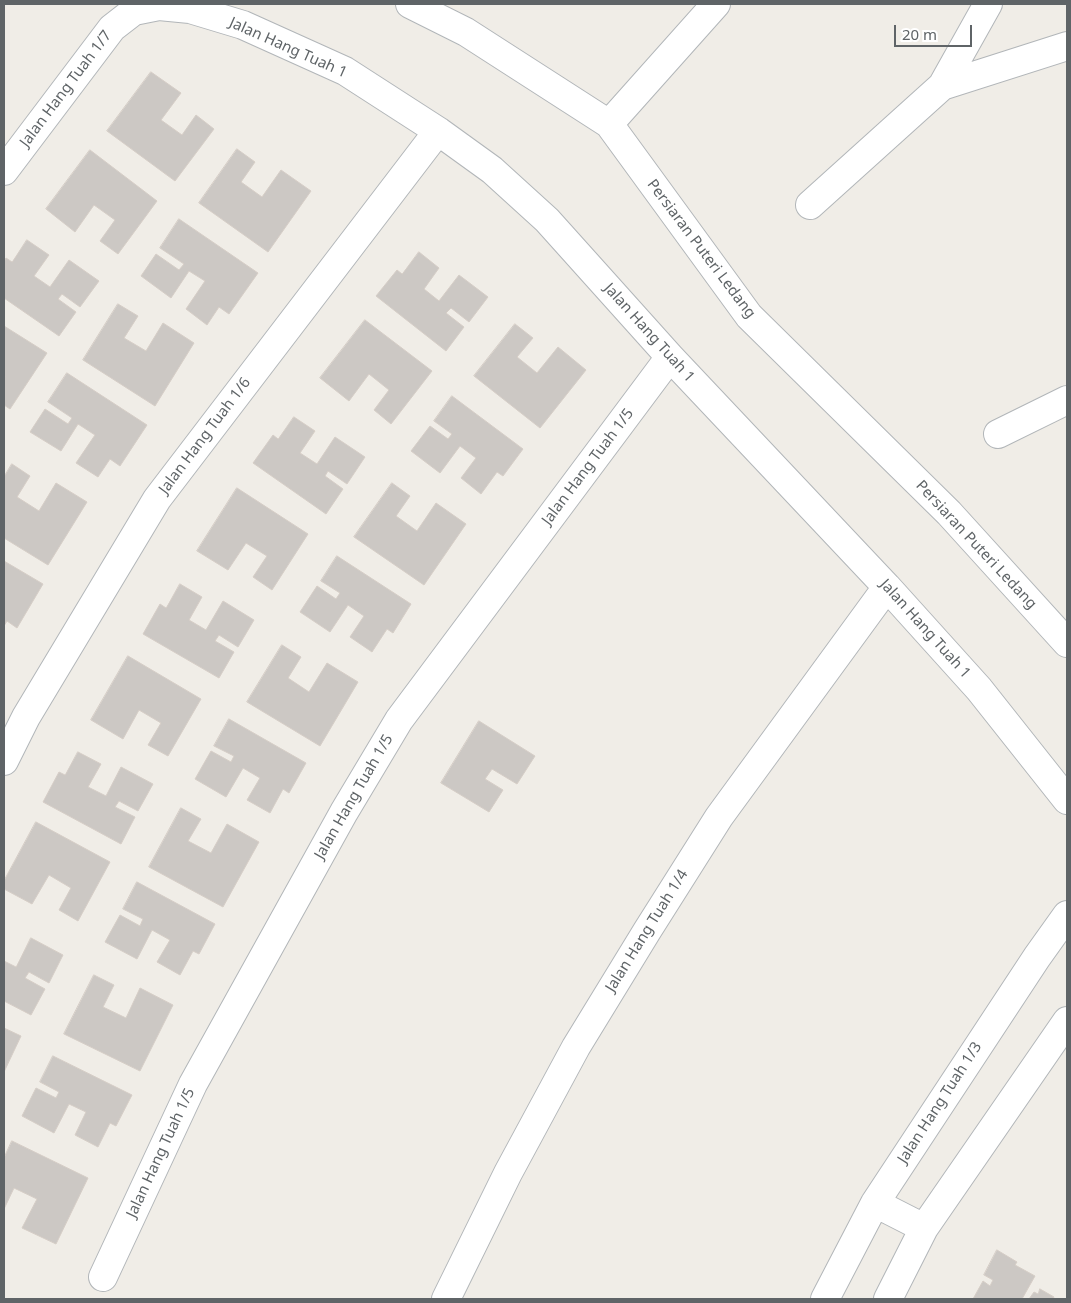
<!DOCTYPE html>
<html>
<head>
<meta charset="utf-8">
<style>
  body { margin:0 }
  #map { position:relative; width:1071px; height:1303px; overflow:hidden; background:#f0ede7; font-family:"Noto Sans",sans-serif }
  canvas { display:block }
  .frame { position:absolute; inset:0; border:5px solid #5f6467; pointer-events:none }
  .scale { position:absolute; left:894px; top:25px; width:78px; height:22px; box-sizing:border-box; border:2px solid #5f6467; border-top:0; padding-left:6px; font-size:15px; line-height:18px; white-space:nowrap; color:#5f6467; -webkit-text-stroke:4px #fff; paint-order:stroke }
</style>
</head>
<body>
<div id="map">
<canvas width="1071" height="1303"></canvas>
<div class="frame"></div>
<div class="scale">20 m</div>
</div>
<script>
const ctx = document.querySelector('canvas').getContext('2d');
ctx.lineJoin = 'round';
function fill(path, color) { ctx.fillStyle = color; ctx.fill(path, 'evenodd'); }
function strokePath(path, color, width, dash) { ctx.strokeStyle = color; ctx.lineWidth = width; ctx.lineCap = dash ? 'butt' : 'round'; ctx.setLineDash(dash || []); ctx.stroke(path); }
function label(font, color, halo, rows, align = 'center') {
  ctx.font = font + ' "Noto Sans",sans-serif'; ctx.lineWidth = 4.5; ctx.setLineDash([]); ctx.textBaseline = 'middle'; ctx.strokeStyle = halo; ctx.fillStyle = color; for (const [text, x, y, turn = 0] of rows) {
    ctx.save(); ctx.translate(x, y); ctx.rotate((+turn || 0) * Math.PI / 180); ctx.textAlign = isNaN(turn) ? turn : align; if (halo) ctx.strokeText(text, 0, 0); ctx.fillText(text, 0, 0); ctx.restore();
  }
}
const building = new Path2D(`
  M151 72 181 93 161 120 182 135 196 115 214 129 175 181 107 131Z
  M237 149 255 162 241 182 262 197 281 170 311 191 268 252 199 203Z
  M90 150 157 201 118 254 100 241 115 220 94 205 75 232 46 209Z
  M179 219 258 273 229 314 219 307 207 325 186 309 205 281 189 271 171 298 141 276 156 254 179 270 184 264 160 248Z
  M27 240 49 255 34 276 50 287 69 260 99 281 80 307 62 294 58 299 76 312 59 336 4 298V262L6 258 12 262Z
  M419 252 439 268 424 289 439 301 459 275 488 297 469 322 451 308 446 313 464 327 446 351 376 296 397 270 402 274Z
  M118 304 138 316 124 338 146 351 163 323 194 343 155 406 83 360Z
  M365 320 432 371 391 424 374 410 389 390 369 374 349 401 320 378Z
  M515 324 533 338 517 357 537 373 558 347 586 370 540 428 474 376Z
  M4 326 47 353 10 409 4 405V378L5 376 4 375Z
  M67 373 147 425 120 466 110 459 98 477 76 463 95 435 78 424 61 451 30 432 45 409 68 424 72 418 48 402Z
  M452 396 523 449 503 476 497 472 481 494 461 478 476 458 460 446 440 473 411 451 430 426 448 439 452 434 434 421Z
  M294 417 315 431 300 453 317 464 335 437 365 457 347 484 328 471 325 476 343 489 326 514 253 463 273 435 278 439Z
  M12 464 30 476 17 497 39 511 56 483 87 502 48 565 4 538V477Z
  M392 483 410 496 396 516 417 531 436 503 466 524 424 585 354 537Z
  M237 488 308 534 272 590 253 577 267 556 246 543 228 570 197 551Z
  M337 556 411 604 393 633 387 629 372 652 350 637 364 616 348 605 330 632 300 612 317 586 336 599 340 593 321 581Z
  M4 561 43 584 17 628 7 621 4 626Z
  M180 584 202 597 189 620 206 630 223 601 254 620 238 647 219 635 215 641 234 652 219 678 143 634 160 604 166 608Z
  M282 645 301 657 288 678 309 692 327 663 358 682 320 746 247 702Z
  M128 656 201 699 168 756 148 745 161 723 139 710 123 739 91 720Z
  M229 719 306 763 289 793 283 789 270 813 247 800 260 778 243 768 226 797 195 779 211 751 231 762 234 756 214 746Z
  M479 721 535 756 517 784 492 769 485 779 503 790 489 812 441 783Z
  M78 752 101 764 88 787 106 796 121 767 153 784 138 811 119 801 115 807 135 817 121 844 43 802 59 772 65 775Z
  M181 808 201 819 188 841 211 853 227 824 259 842 223 907 149 867Z
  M36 822 110 862 78 921 59 910 71 888 49 875 32 904 4 889V881Z
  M137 882 215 924 199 954 193 951 180 975 157 962 170 940 152 930 137 959 105 942 120 915 140 926 143 919 123 909Z
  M31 938 63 955 49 983 29 972 25 978 45 989 31 1015 4 1001V961L16 967Z
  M94 975 114 985 103 1007 126 1018 140 988 173 1005 140 1071 64 1034Z
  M4 1028 21 1036 4 1072Z
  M53 1056 132 1095 116 1126 110 1123 98 1147 75 1135 86 1112 69 1104 54 1133 22 1116 36 1088 56 1098 59 1092 40 1082Z
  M12 1141 88 1178 56 1244 22 1228 37 1199 14 1188 4 1209V1158Z
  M997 1250 1017 1262 1015 1265 1035 1276 1022 1299H973L983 1281 990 1286 993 1280 984 1275Z
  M1040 1289 1054 1297 1053 1299H1029L1034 1292 1038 1294Z`);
fill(building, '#ccc8c4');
strokePath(building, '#d5cdc6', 1);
const street = new Path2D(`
  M410 4 466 32 609 124 749 316 949 513 1067 643
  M942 86 1067 46
  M609 124 716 4
  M4 171 112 28 134 11 159 6 190 9 243 25 345 71 438 131 492 170 547 220 670 357 887 587 979 689 1067 800
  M810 205 942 86 988 4
  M998 434 1067 400
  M4 761 26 717 157 499 438 131
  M875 1203 924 1228
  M103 1277 193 1084 344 812 399 720 670 357
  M446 1299 508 1173 576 1047 647 931 719 817 887 587
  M825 1299 875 1203 1037 957 1067 915
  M888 1299 924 1228 1067 1021`);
strokePath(street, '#b2b6b9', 30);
strokePath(street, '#fff', 28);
label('15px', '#5f6467', '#fff', [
  ["Jalan Hang Tuah 1",288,48,24],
  ["Jalan Hang Tuah 1/7",66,89,-53],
  ["Persiaran Puteri Ledang",701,249,53],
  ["Jalan Hang Tuah 1",649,333,48],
  ["Jalan Hang Tuah 1/6",205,436,-53],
  ["Jalan Hang Tuah 1/5",588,467,-53],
  ["Persiaran Puteri Ledang",976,545,47],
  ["Jalan Hang Tuah 1",925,629,48],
  ["Jalan Hang Tuah 1/5",354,797,-60],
  ["Jalan Hang Tuah 1/4",647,931,-58],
  ["Jalan Hang Tuah 1/3",940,1103,-57],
  ["Jalan Hang Tuah 1/5",161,1153,-65]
]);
</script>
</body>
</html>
